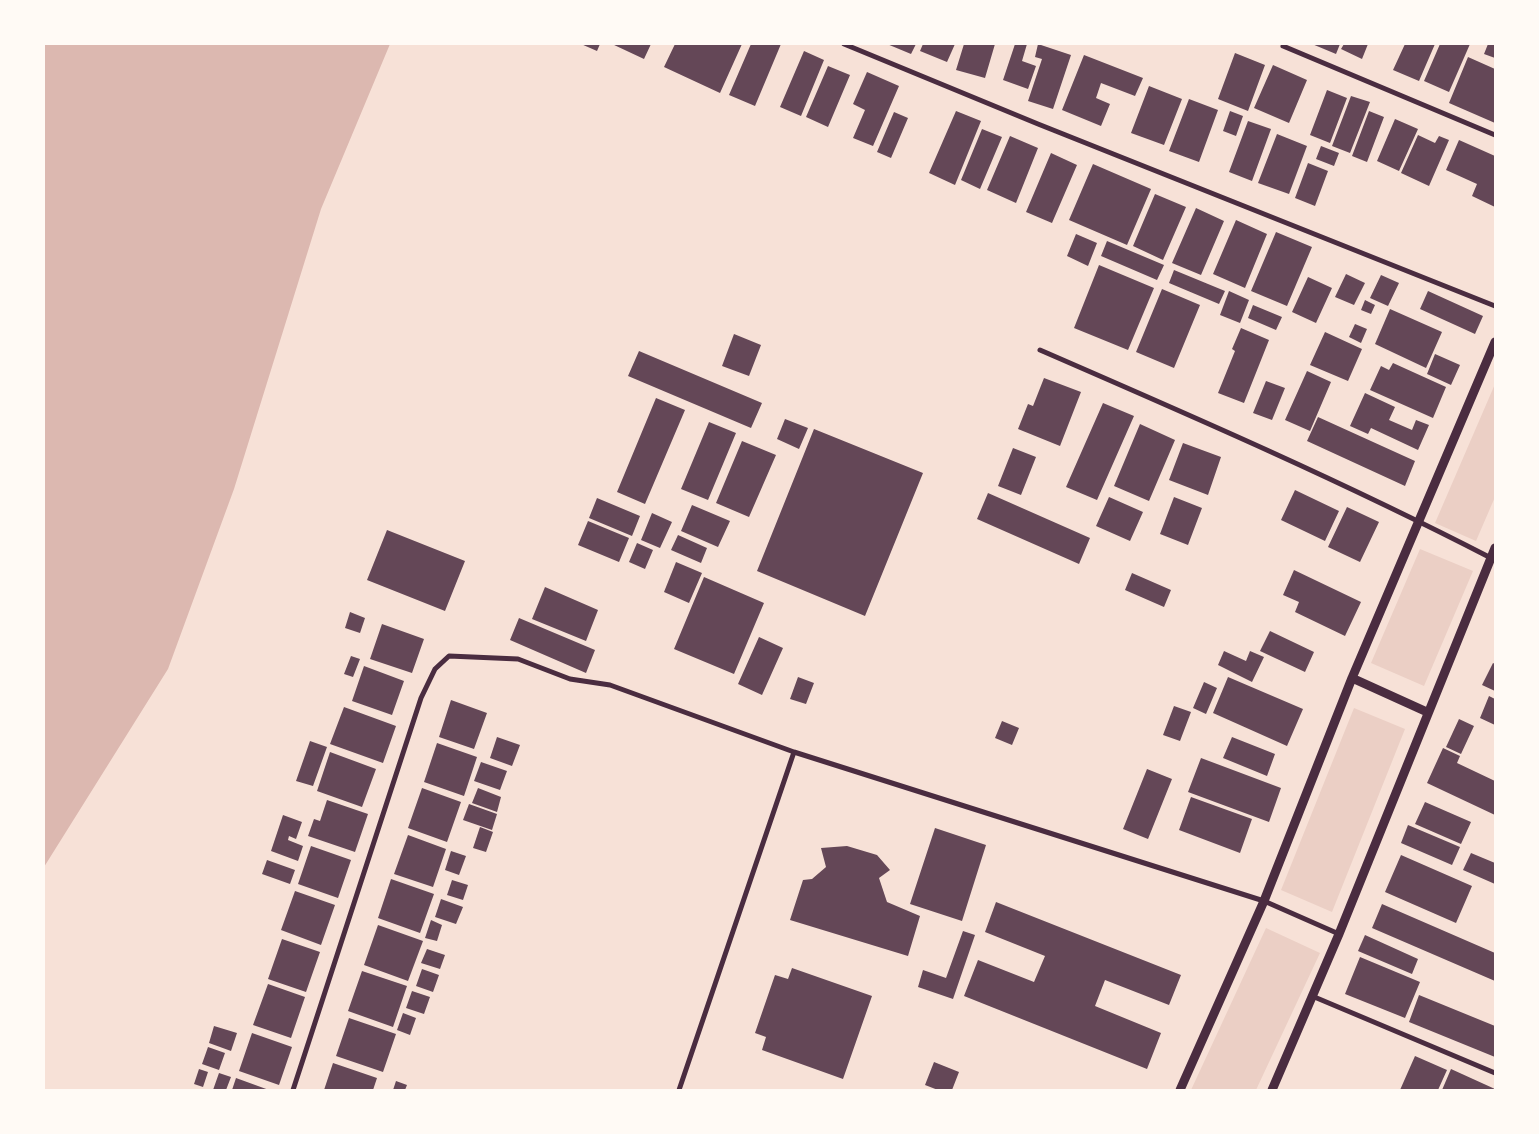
<!DOCTYPE html>
<html>
<head>
<meta charset="utf-8">
<style>
  body { margin:0 }
  #map { position:relative; width:1539px; height:1134px; overflow:hidden; background:#f7e1d7; font-family:Karla,sans-serif }
  canvas { display:block }
  .frame { position:absolute; inset:0; border:45px solid #fffaf5; pointer-events:none }
</style>
</head>
<body>
<div id="map">
<canvas width="1539" height="1134"></canvas>
<div class="frame"></div>
</div>
<script>
const ctx = document.querySelector('canvas').getContext('2d');
ctx.lineJoin = 'round';
function fill(path, color) { ctx.fillStyle = color; ctx.fill(path, 'evenodd'); }
function strokePath(path, color, width, dash) { ctx.strokeStyle = color; ctx.lineWidth = width; ctx.lineCap = dash ? 'butt' : 'round'; ctx.setLineDash(dash || []); ctx.stroke(path); }
fill(new Path2D(`
  M1495 384V497L1476 541 1435 523Z
  M1420 549 1473 571 1424 686 1371 663Z
  M1354 708 1405 729 1332 912 1281 890Z
  M1266 928 1320 953 1256 1090H1191Z`), '#ebcfc5');
fill(new Path2D(`
  M44 44H390L321 209 234 489 168 669 44 867Z`), '#dcb8b0');
fill(new Path2D(`
  M581 44H600L597 51Z
  M612 44H651L644 59Z
  M675 44H742L720 93 664 67Z
  M751 44H781L755 106 729 95Z
  M887 44H916L911 54Z
  M923 44H955L947 62 920 51Z
  M964 44H995L985 78 956 70Z
  M1015 44H1027L1022 61 1036 66 1028 89 1003 80Z
  M1038 44 1071 55 1053 109 1028 101 1042 59 1035 57Z
  M1312 44H1340L1336 54Z
  M1344 44H1368L1362 59 1341 49Z
  M1405 44H1435L1419 81 1393 70Z
  M1440 44H1470L1449 92 1424 81Z
  M1488 44H1495V58L1484 54Z
  M804 51 824 60 801 116 780 107Z
  M1235 53 1265 65 1248 111 1218 99Z
  M1084 55 1143 78 1135 96 1101 83 1096 98 1110 104 1101 126 1062 110Z
  M1468 57 1495 69V123L1449 103Z
  M1273 65 1307 80 1289 123 1254 108Z
  M828 66 850 75 828 127 806 117Z
  M867 72 899 86 873 146 853 138 865 110 853 104Z
  M1149 86 1182 99 1164 145 1131 133Z
  M1327 90 1347 98 1330 143 1310 135Z
  M1351 96 1370 102 1350 153 1332 146Z
  M1189 99 1218 110 1199 162 1169 151Z
  M956 111 981 121 955 185 929 173Z
  M1230 111 1243 116 1236 136 1223 131Z
  M1369 111 1384 117 1367 162 1352 156Z
  M894 112 908 118 891 158 877 152Z
  M1395 119 1418 129 1399 171 1377 161Z
  M1248 121 1271 129 1252 181 1229 172Z
  M982 129 1002 137 980 189 961 180Z
  M1277 134 1307 146 1289 194 1258 183Z
  M1418 135 1435 143 1439 136 1449 140 1429 186 1401 173Z
  M1010 136 1038 148 1016 203 987 190Z
  M1459 140 1495 156V207L1472 196 1477 184 1446 170Z
  M1321 146 1339 153 1334 166 1316 159Z
  M1051 153 1077 165 1052 223 1026 212Z
  M1308 163 1328 171 1315 206 1295 198Z
  M1093 164 1151 189 1127 245 1069 220Z
  M1155 194 1186 207 1163 260 1133 246Z
  M1196 208 1224 221 1201 275 1172 263Z
  M1236 220 1267 234 1245 288 1213 274Z
  M1276 232 1312 247 1287 306 1251 291Z
  M1076 234 1097 243 1088 266 1067 256Z
  M1107 241 1164 265 1157 280 1101 256Z
  M1099 265 1154 288 1128 350 1074 328Z
  M1174 270 1225 291 1219 304 1169 283Z
  M1346 274 1365 283 1354 305 1335 297Z
  M1381 275 1399 283 1388 306 1370 298Z
  M1308 277 1332 288 1316 323 1292 312Z
  M1162 289 1200 305 1174 368 1136 352Z
  M1229 291 1249 300 1240 323 1220 315Z
  M1428 291 1483 316 1475 334 1420 309Z
  M1365 300 1375 305 1371 314 1361 310Z
  M1253 305 1282 317 1276 330 1248 318Z
  M1390 309 1442 332 1426 368 1375 344Z
  M1355 324 1367 329 1361 343 1349 337Z
  M1241 328 1269 340 1244 403 1218 393 1235 351 1232 349Z
  M1325 332 1362 349 1348 381 1310 365Z
  M734 334 761 345 749 376 722 366Z
  M639 351 762 403 751 428 628 376Z
  M1435 354 1460 365 1451 385 1427 374Z
  M1393 363 1446 387 1433 418 1370 390 1381 366 1389 370Z
  M1307 371 1331 382 1310 431 1285 420Z
  M1044 378 1081 392 1060 446 1018 429 1028 404 1033 406Z
  M1266 381 1285 388 1272 420 1253 413Z
  M1365 393 1395 407 1389 420 1412 430 1416 420 1429 425 1418 450 1371 428 1368 434 1350 426Z
  M656 398 685 410 645 504 617 492Z
  M1103 403 1134 416 1097 500 1066 487Z
  M1318 417 1415 461 1405 486 1307 441Z
  M785 419 808 428 799 449 777 439Z
  M709 422 736 433 708 500 681 489Z
  M1140 424 1175 440 1149 501 1114 486Z
  M814 429 923 473 865 616 757 571Z
  M742 441 776 455 749 517 716 503Z
  M1183 443 1221 457 1208 495 1169 480Z
  M1013 448 1036 457 1021 495 998 486Z
  M1295 490 1339 511 1325 541 1281 520Z
  M988 493 1090 538 1079 564 977 519Z
  M1109 497 1143 512 1130 541 1096 526Z
  M1174 497 1202 508 1188 545 1160 534Z
  M597 498 640 516 632 536 589 518Z
  M692 505 730 521 718 547 681 531Z
  M1347 507 1379 522 1360 562 1328 547Z
  M652 513 672 522 660 548 641 540Z
  M588 521 629 538 619 562 578 545Z
  M387 530 465 561 445 611 367 580Z
  M678 535 707 548 701 563 671 550Z
  M637 543 653 550 645 569 629 562Z
  M676 562 702 573 689 603 664 592Z
  M1294 570 1361 602 1345 636 1295 612 1299 602 1283 595Z
  M1132 573 1171 590 1164 607 1125 590Z
  M704 577 764 603 734 674 674 649Z
  M545 587 598 610 586 641 532 619Z
  M350 612 365 618 360 633 345 628Z
  M519 618 595 650 586 673 510 640Z
  M382 624 424 639 412 673 370 659Z
  M1270 631 1314 652 1305 672 1260 651Z
  M759 637 783 648 762 695 738 684Z
  M1224 651 1246 661 1250 651 1264 657 1252 682 1218 665Z
  M351 656 360 659 353 677 344 674Z
  M1493 663 1495 664V691L1482 685Z
  M364 666 404 681 392 715 352 701Z
  M798 677 814 683 806 704 790 699Z
  M1228 677 1303 709 1287 746 1213 713Z
  M1204 682 1217 688 1206 714 1193 708Z
  M1489 696 1495 699V725L1480 718Z
  M451 700 487 713 474 749 439 737Z
  M1174 706 1191 712 1180 741 1163 735Z
  M344 707 396 726 383 763 330 744Z
  M1459 719 1474 726 1461 754 1446 747Z
  M1002 721 1019 728 1012 745 995 738Z
  M497 737 520 745 512 766 490 758Z
  M1232 737 1275 754 1267 776 1223 758Z
  M310 741 327 747 313 786 296 781Z
  M437 743 477 757 464 796 424 782Z
  M1443 748 1460 756 1457 763 1495 781V815L1427 783Z
  M330 752 376 769 362 807 317 791Z
  M1201 758 1281 788 1269 822 1188 792Z
  M481 762 507 771 500 790 474 781Z
  M1147 769 1172 779 1148 839 1123 829Z
  M422 788 461 802 447 842 408 828Z
  M478 788 501 797 497 812 472 803Z
  M1191 797 1252 819 1240 853 1179 830Z
  M327 800 368 814 355 852 308 836 314 819 320 821Z
  M1425 802 1471 822 1461 844 1415 824Z
  M469 804 497 814 492 830 463 820Z
  M283 815 302 822 296 839 289 836 288 840 303 846 298 861 271 851Z
  M1408 825 1460 847 1452 865 1401 843Z
  M480 827 493 832 486 852 473 848Z
  M935 828 986 845 962 921 910 904Z
  M408 835 446 849 433 887 394 874Z
  M311 846 351 860 338 898 298 884Z
  M847 846 877 855 890 870 879 878 887 902 920 916 908 956 790 920 803 880 812 879 826 867 821 848Z
  M451 851 466 856 459 875 445 870Z
  M1471 853 1495 863V884L1463 870Z
  M1401 855 1472 886 1456 923 1385 892Z
  M267 860 295 870 290 884 262 874Z
  M391 879 434 894 420 933 378 918Z
  M452 880 468 885 463 900 447 895Z
  M295 891 335 905 321 945 281 930Z
  M441 899 463 907 456 924 435 917Z
  M996 902 1181 975 1169 1005 1105 980 1095 1006 1161 1033 1147 1069 964 996 978 960 1034 982 1045 956 985 932Z
  M1382 904 1495 953V981L1372 928Z
  M431 920 442 925 437 941 425 938Z
  M378 925 423 941 408 981 364 965Z
  M963 931 975 935 953 999 918 987 923 970 946 978Z
  M1365 935 1418 959 1412 974 1358 951Z
  M282 939 320 952 306 992 268 979Z
  M427 949 445 955 440 969 421 963Z
  M1360 957 1420 982 1405 1018 1345 994Z
  M792 968 872 996 843 1079 762 1050 766 1037 755 1033 775 975 788 979Z
  M422 969 439 975 433 992 416 986Z
  M362 971 407 986 393 1027 348 1011Z
  M268 984 305 997 291 1038 253 1025Z
  M412 991 430 997 424 1014 406 1008Z
  M1419 995 1495 1026V1057L1409 1022Z
  M403 1013 416 1018 410 1035 397 1030Z
  M349 1018 396 1034 383 1072 336 1056Z
  M214 1026 237 1033 231 1051 209 1043Z
  M252 1033 292 1047 279 1085 239 1071Z
  M208 1047 225 1053 219 1070 202 1064Z
  M1415 1056 1447 1070 1438 1090H1400Z
  M934 1062 959 1072 952 1090H938L925 1085Z
  M333 1063 377 1078 373 1090H324Z
  M199 1069 208 1072 203 1087 194 1084Z
  M1451 1069 1495 1089V1090H1442Z
  M219 1073 231 1077 226 1090H213Z
  M236 1078 269 1090H232Z
  M396 1081 407 1085 405 1090H393Z`), '#644757');
strokePath(new Path2D(`
  M844 44 1038 124 1495 306
  M1284 44 1283 46 1495 135
  M1040 350C1192 416 1344 482 1491 558
  M1312 996 1495 1073
  M293 1090 421 698 435 669 449 656 518 659 570 679 610 685 794 752 1264 901 1339 934
  M679 1090 794 752`), '#4a2c40', 5);
strokePath(new Path2D(`
  M1352 678 1427 712
  M1180 1090 1264 901 1352 678 1495 342
  M1272 1090 1339 934 1495 548`), '#4a2c40', 9);
</script>
</body>
</html>
